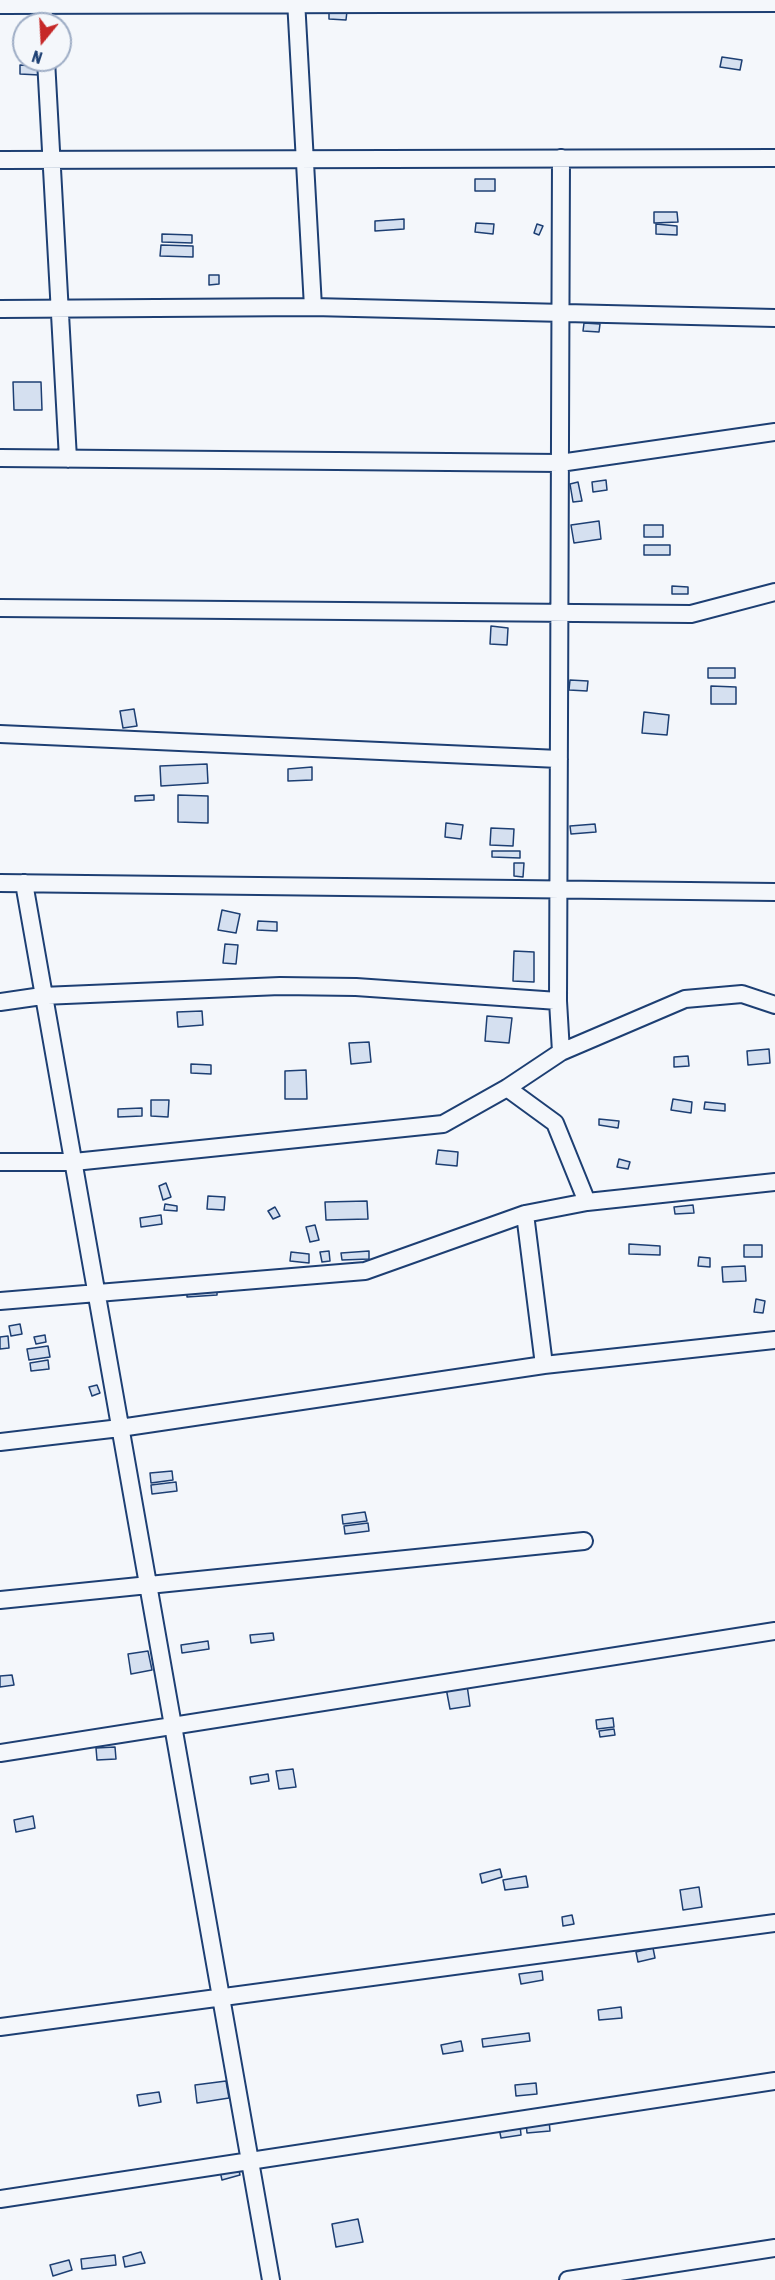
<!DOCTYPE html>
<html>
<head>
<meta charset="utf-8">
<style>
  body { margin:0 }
  #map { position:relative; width:775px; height:2280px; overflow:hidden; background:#f4f7fb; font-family:"Asap Condensed",sans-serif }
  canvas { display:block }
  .north { position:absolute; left:12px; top:12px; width:60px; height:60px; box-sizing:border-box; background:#f4f7fb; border:2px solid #9eadc5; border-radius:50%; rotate:198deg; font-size:16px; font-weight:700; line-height:24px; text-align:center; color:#1d3f73 }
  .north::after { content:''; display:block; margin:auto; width:21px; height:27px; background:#c62828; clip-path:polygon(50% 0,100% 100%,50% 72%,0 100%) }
</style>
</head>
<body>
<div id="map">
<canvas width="775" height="2280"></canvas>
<div class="north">N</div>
</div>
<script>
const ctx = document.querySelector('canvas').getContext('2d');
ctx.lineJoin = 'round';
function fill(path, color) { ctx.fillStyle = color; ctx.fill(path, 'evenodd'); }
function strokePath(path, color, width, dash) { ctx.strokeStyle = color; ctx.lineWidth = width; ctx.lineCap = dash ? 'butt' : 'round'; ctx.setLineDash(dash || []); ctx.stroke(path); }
const building = new Path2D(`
  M329 9 347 11 346 20 329 19Z
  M722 57 742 60 740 70 720 67Z
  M20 65 39 66V75L20 74Z
  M475 179H495V191H475Z
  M654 212H677L678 222 654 223Z
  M404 219V229L375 231V221Z
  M476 223 494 224 493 234 475 232Z
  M537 224 543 226 539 235 534 233Z
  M656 224 677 226V235L656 234Z
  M162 234 192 235V243L162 242Z
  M161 245 193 246V257L160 256Z
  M209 275H219V284L209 285Z
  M584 323 600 324 599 332 583 331Z
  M13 382H41L42 410H14Z
  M606 480 607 490 593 492 592 482Z
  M578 482 582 501 573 502 570 484Z
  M599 521 601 539 574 543 571 525Z
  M644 525H663V537H644Z
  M644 545H670V555H644Z
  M672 586 688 587V594H672Z
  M491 626 508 628 507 645 490 644Z
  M708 668H735V678H708Z
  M570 680 588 681 587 691 569 690Z
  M711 686 736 687V704H711Z
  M134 709 137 726 123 728 120 711Z
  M644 712 669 715 667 735 642 733Z
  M207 764 208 783 161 786 160 766Z
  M312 767V780L288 781V769Z
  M154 795V800L135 801V796Z
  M178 795 208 796V823L178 822Z
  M446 823 463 825 461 839 445 837Z
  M595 824 596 832 571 834 570 826Z
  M491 828 514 829 513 846 490 845Z
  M492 851H520V858L492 857Z
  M514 863H524L523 877 514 876Z
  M222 910 240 914 236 933 218 930Z
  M258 921 277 922V931L257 930Z
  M225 944 238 945 236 964 223 963Z
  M514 951 534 952V982L513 981Z
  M202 1011 203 1025 178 1027 177 1012Z
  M487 1016 512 1018 509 1043 485 1041Z
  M369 1042 371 1062 351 1064 349 1043Z
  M769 1049 770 1063 748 1065 747 1051Z
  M688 1056 689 1066 674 1067V1057Z
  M191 1064 211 1065V1074L191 1073Z
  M306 1070 307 1099H285V1071Z
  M673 1099 692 1102 691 1113 671 1110Z
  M151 1100H169L168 1117 151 1116Z
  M705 1102 725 1104V1111L704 1109Z
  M142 1108V1116L118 1117V1109Z
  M599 1119 619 1121 618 1128 599 1125Z
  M438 1150 458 1152 457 1166 436 1164Z
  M619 1159 630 1162 628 1169 617 1167Z
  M166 1183 171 1197 163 1200 159 1186Z
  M208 1196 225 1197 224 1210 207 1209Z
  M367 1201 368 1219 326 1220 325 1202Z
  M165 1204 177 1206V1211L164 1210Z
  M693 1205 694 1213 675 1214 674 1207Z
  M275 1207 280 1216 273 1219 268 1211Z
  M161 1215 162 1224 141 1227 140 1218Z
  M315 1225 319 1240 310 1242 306 1227Z
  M629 1244 660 1246V1255L629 1254Z
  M744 1245H762V1257H744Z
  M329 1251 330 1261 322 1262 320 1252Z
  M369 1251V1259L342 1260 341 1253Z
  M291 1252 309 1254V1263L290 1261Z
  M699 1257 710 1258V1267L698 1266Z
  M745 1266 746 1281 723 1282 722 1267Z
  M217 1285V1295L187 1297V1286Z
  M756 1299 765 1301 763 1313 754 1312Z
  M20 1324 22 1334 11 1336 9 1326Z
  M45 1335 46 1342 36 1344 34 1337Z
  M8 1336 9 1348 0 1349V1337Z
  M48 1346 50 1357 29 1360 27 1349Z
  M48 1360 49 1369 31 1371 30 1363Z
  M97 1385 100 1393 92 1396 89 1387Z
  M172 1471 173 1480 151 1483 150 1473Z
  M176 1482 177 1491 152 1494 151 1485Z
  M365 1512 367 1521 343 1524 342 1515Z
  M368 1523 369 1531 345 1534 344 1526Z
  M273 1633 274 1640 251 1643 250 1635Z
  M208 1641 209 1649 182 1653 181 1645Z
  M148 1651 152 1670 131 1674 128 1654Z
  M12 1675 14 1685 0 1687V1676Z
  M467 1685 470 1706 450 1709 446 1688Z
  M613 1718 614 1727 597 1729 596 1720Z
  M614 1729 615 1735 600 1737 599 1731Z
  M115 1747 116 1759 97 1760 96 1748Z
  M293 1769 296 1787 279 1789 276 1771Z
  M268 1774 269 1781 251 1784 250 1777Z
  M33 1816 35 1828 16 1832 14 1820Z
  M500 1869 502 1877 482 1883 480 1874Z
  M526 1876 528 1887 505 1890 503 1880Z
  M699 1887 702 1907 683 1910 680 1890Z
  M572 1915 574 1924 563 1926 562 1917Z
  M653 1948 655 1958 638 1962 636 1952Z
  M542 1971 543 1980 521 1984 519 1974Z
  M621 2007 622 2018 599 2020 598 2010Z
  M529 2033 530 2041 483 2047 482 2039Z
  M461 2041 463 2051 443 2054 441 2045Z
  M226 2081 229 2098 197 2103 195 2085Z
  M536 2083 537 2094 516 2096 515 2085Z
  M159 2092 161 2102 139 2106 137 2095Z
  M549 2120 550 2131 527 2133 526 2122Z
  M520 2125 521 2135 501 2138 499 2128Z
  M238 2166 240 2175 222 2180 220 2171Z
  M358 2219 363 2242 336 2247 332 2224Z
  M141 2252 145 2263 125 2267 123 2257Z
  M115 2255 116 2265 82 2269 81 2259Z
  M69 2260 72 2270 53 2276 50 2265Z`);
fill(building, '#d5e0f0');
strokePath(building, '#1d3f73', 1.5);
const minor = new Path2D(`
  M43 0 44 24
  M296 0 313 307
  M0 5 775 3
  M46 60 68 459
  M0 160 775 158
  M0 309 313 307 775 318
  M0 458 560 463 775 432
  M0 608 691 614 775 592
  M0 734 559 759
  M0 883 775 892
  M24 883 271 2280
  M0 1002 42 996 280 986 356 987 558 1001
  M561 1052 558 1001 561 158
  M0 1162H74L443 1124 507 1088 561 1052 685 999 742 994 775 1005
  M587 1202 775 1182
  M525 1214 544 1365
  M0 1301 365 1271 525 1214 587 1202 555 1123 507 1088
  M0 1442 120 1428 544 1365 775 1340
  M0 1600 584 1541
  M0 1753 775 1631
  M0 2027 775 1923
  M0 2199 775 2081
  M568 2280 775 2248`);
strokePath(minor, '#1d3f73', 20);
strokePath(minor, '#f4f7fb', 16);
</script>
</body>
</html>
